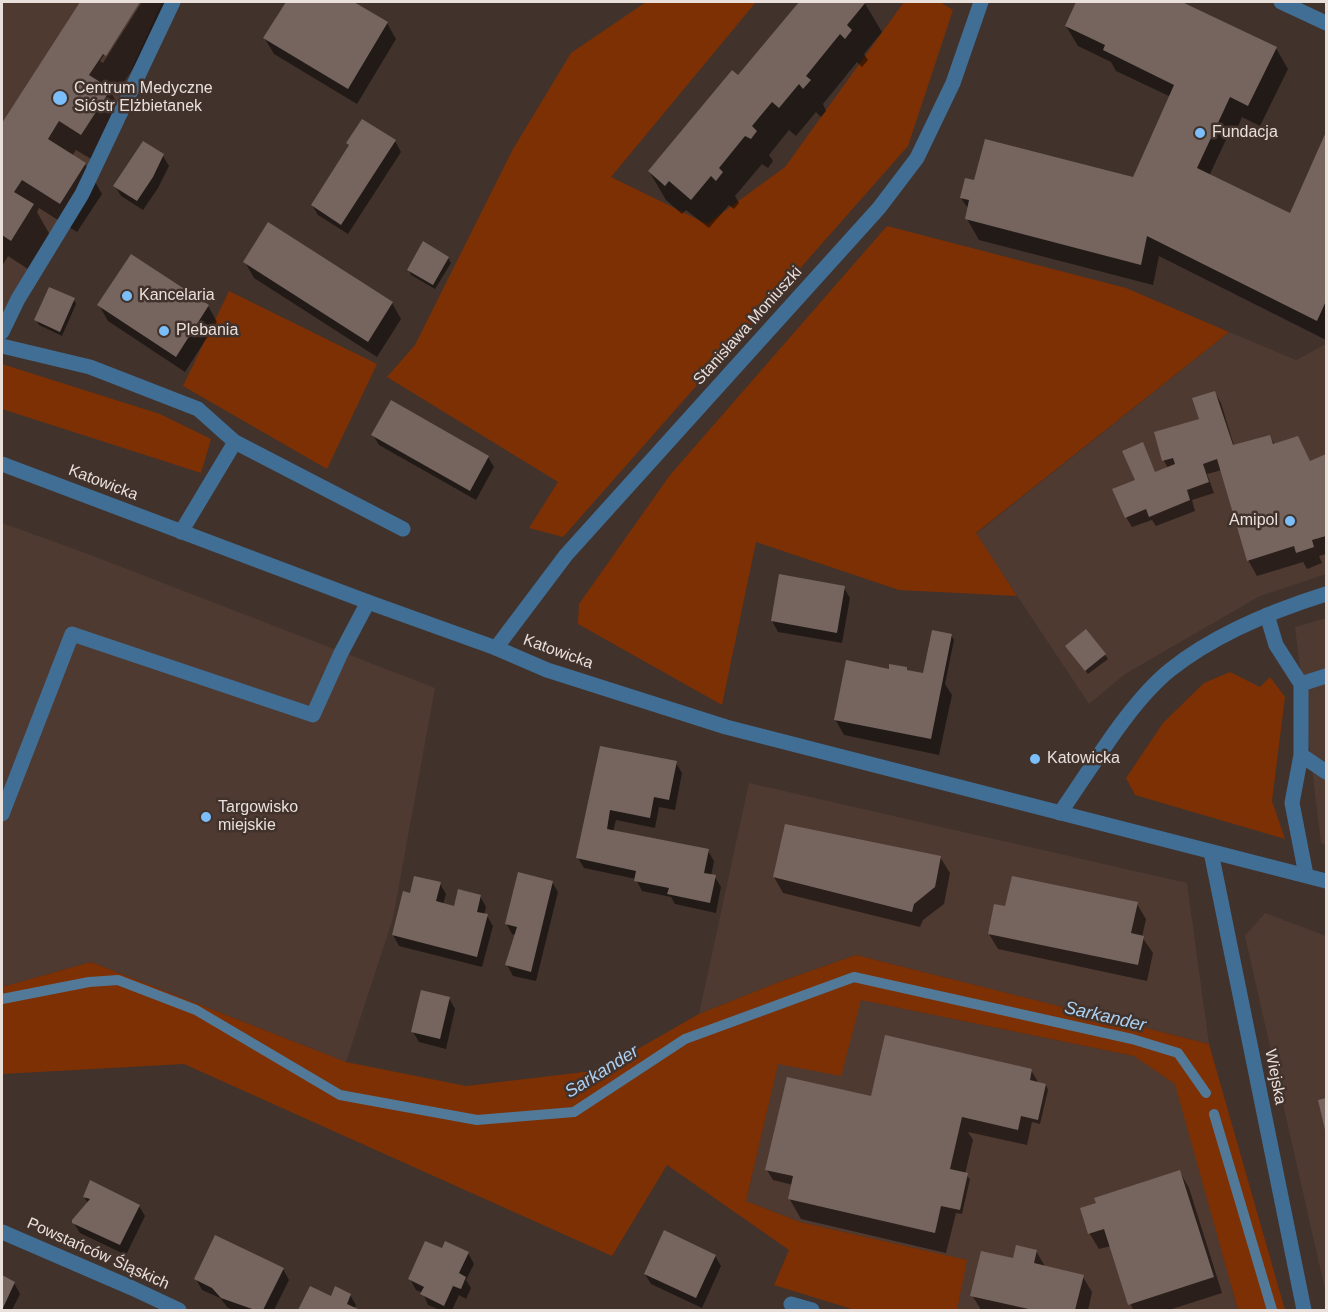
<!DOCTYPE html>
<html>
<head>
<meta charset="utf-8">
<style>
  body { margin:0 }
  #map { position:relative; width:1328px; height:1312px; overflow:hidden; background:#41322c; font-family:Arial,sans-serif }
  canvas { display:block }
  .frame { position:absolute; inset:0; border:3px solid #e9dfdb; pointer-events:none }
</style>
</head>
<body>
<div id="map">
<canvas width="1328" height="1312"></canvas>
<div class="frame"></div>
</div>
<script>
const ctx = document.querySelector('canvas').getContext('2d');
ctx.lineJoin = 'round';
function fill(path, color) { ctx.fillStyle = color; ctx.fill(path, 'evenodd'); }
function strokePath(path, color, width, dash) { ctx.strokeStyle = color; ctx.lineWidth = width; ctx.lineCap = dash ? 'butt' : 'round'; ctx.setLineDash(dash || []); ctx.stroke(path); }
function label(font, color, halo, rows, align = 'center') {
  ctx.font = font + ' Arial,sans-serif'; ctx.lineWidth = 5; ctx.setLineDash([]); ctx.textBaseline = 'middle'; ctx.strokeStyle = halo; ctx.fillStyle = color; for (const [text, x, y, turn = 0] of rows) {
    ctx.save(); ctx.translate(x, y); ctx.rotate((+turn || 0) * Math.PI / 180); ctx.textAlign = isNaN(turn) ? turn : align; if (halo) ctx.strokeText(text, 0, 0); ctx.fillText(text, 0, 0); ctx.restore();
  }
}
fill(new Path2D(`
  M2 2H162L75 194 2 317Z
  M1229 332 1296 360 1326 344V574L1260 596 1125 674 1089 704 976 534Z
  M2 523 88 554 435 688 393 918 346 1062 91 962 2 987Z
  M1326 618V845L1321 843 1295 627Z
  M749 783 1187 883 1209 1044 856 955 779 982 699 1014Z
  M1265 913 1326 936V1294L1245 936Z
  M861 1000 1134 1056 1176 1084 1238 1310H957L966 1260 800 1222 746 1201 778 1063Z`), '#4f3a31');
fill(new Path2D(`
  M646 2H756L611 177 707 224 785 167 904 2H940L953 10 908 146 563 537 529 528 558 482 387 377 415 345 513 149 571 53Z
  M887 226 1126 288 1229 332 976 533 1017 596 899 590 756 542 722 705 578 624 579 604 670 475Z
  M229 291 377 364 327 469 183 386Z
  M2 364 160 414 211 439 201 473 2 409Z
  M1230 672 1260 687 1270 677 1285 697 1272 801 1285 839 1135 795 1126 778 1163 723 1204 683Z
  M856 955 1209 1044 1285 1310H1238L1175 1084 1134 1056 861 1000 841 1076 778 1064 746 1201 800 1222 967 1260 957 1310H855L774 1285 789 1250 667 1165 612 1256 184 1064 2 1074V987L91 962 346 1062 466 1086 601 1070 699 1014 779 982Z`), '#7d3003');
fill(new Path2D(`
  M82 2H139L100 61 103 63 142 2H169L172 7 123 84 120 82 112 94 126 119 98 163 76 150 72 156 85 164 102 194 77 232 39 208 37 212 50 235 28 269 8 256 2 266V126Z
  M287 2H351L387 23 396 39 357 104 274 54 265 39Z
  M801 2H864L882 32 864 54 868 60 862 67 857 62 823 104 826 111 821 117 816 112 796 136 789 130 769 155 773 161 768 168 762 164 735 196 739 203 734 209 729 205 709 228 686 210 682 214 666 200 649 171 738 78Z
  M1078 2H1179L1276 48 1288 69 1260 126 1242 117 1237 129 1232 127 1209 176 1294 217 1291 213 1326 135V340L1159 256 1153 285 979 240 967 219 969 210 961 198 975 182 1134 179 1171 97 1116 71 1111 62 1078 46 1066 26Z
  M395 141 401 152 348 234 318 215 312 205 350 147 348 143Z
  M143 143 163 156 169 166 158 188 143 210 121 196 115 186Z
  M448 258 451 263 435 289 411 275 409 270Z
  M245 262 392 303 401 319 377 357 254 278Z
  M74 300 76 304 62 336 39 325 36 320Z
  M99 305 208 306 217 322 185 372 108 321Z
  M1215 393 1221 403 1234 446 1270 437 1275 445 1311 462 1326 455V554L1319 556 1322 563 1307 569 1303 562 1257 576 1248 560 1222 470 1207 474 1214 493 1192 500 1195 511 1156 526 1152 520 1132 527 1126 517 1156 473 1168 468 1164 461 1156 433 1201 420Z
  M373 435 488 457 494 467 476 500 379 445Z
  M844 588 850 598 842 643 778 632 772 621Z
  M951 635 954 640 945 684 952 695 939 755 844 735 835 719 890 671 926 676Z
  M1070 651 1105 655 1108 659 1088 674Z
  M601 748 676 763 682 773 675 810 659 807 655 828 616 820 613 832 708 851 714 861 711 876 715 877 721 887 716 913 675 904 671 897 642 891 636 879 584 868 578 858Z
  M940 857 950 873 944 904 923 920 920 927 783 893 774 877Z
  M552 882 558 892 536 981 513 976 507 965 516 935 512 934 506 923Z
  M440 884 446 894 443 904 455 908 480 896 486 907 484 915 487 916 493 926 482 967 399 946 393 935 411 895Z
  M1137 904 1146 919 1142 937 1153 953 1147 981 998 949 989 934 1007 908Z
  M449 998 455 1009 446 1049 419 1042 413 1032Z
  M1031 1070 1039 1084 1046 1085 1048 1090 1040 1124 1032 1122 1027 1145 968 1132 973 1140 965 1174 970 1179 962 1214 956 1213 946 1253 801 1219 789 1198 793 1185 773 1180 767 1170 874 1099Z
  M1180 1172 1189 1188 1222 1293 1169 1310H1133L1111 1246 1099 1249 1090 1234 1082 1209Z
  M84 1197 139 1206 145 1216 126 1255 80 1233 73 1222 88 1203Z
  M442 1250 468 1253 474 1264 466 1280 471 1288 466 1299 459 1295 452 1310H440L428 1305 423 1293 416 1290 410 1279Z
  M1036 1251 1046 1268 1083 1277 1092 1292 1088 1310H981L972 1295 1014 1260Z
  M715 1256 721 1266 702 1308 651 1284 645 1274Z
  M283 1269 289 1280 274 1310H235L228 1308 220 1298 202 1290 196 1279Z
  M2 1277 14 1283 20 1294 12 1310H2Z
  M311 1288 331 1298 350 1295 356 1305 354 1309 357 1310H299Z`), '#0007');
strokePath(new Path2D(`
  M2 999 89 982 118 980 196 1010 340 1095 477 1120 574 1112 685 1039 854 977 1132 1039 1178 1053 1206 1093
  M1214 1114 1272 1310`), '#527a98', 10);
fill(new Path2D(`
  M80 2H140L106 56 103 54 89 75 111 89 81 135 59 121 48 139 86 163 60 204 22 180 14 192 34 204 11 241 2 235V123Z
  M286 2H354L388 22 348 89 263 38Z
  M799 2H866L847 25 852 30 845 39 840 34 806 76 811 80 803 89 799 84 779 108 772 102 752 126 757 131 751 139 745 136 719 168 723 172 716 181 711 176 691 200 669 181 665 186 648 171 732 70 738 75Z
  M1076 2H1182L1277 47 1248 106 1230 97 1197 168 1290 213 1326 132V301L1317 321 1147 236 1141 265 965 219 969 200 960 198 965 178 974 180 985 139 1133 177 1174 85 1103 50 1105 45 1065 26Z
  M362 119 396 140 341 225 311 205 349 145 346 143Z
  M143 141 164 154 153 177 137 201 113 186Z
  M268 222 393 302 368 342 243 262Z
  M423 241 449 257 433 285 407 270Z
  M131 254 209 305 176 357 97 305Z
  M49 287 75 298 60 332 34 320Z
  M1215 391 1233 445 1270 435 1273 444 1298 436 1310 461 1326 454V536L1312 540 1314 547 1296 553 1294 546 1247 561 1217 459 1203 464 1209 482 1187 490 1190 500 1149 517 1146 509 1125 518 1112 489 1135 480 1122 451 1143 442 1155 472 1175 464 1173 458 1162 461 1154 432 1199 419 1192 398Z
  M391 400 489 456 470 491 371 435Z
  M779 574 845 586 837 633 771 621Z
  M1086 629 1106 654 1085 671 1065 646Z
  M932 630 952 634 931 739 834 720 846 660 889 669V664L907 667V670L923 673Z
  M600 746 677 761 669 800 654 797 650 818 610 810 607 829 709 849 704 873 716 875 710 903 667 894 669 888 634 881 636 871 576 858Z
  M785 824 941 856 935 887 914 904 912 912 773 877Z
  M518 872 553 881 531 972 505 965 517 927 505 924Z
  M414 876 441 882 436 901 454 906 458 889 481 895 477 912 488 914 477 957 392 935 403 891 410 893Z
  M1012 876 1138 902 1131 933 1144 936 1138 965 988 934 994 904 1005 906Z
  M421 990 450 997 440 1039 411 1032Z
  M885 1035 1032 1069 1030 1080 1046 1084 1038 1120 1021 1116 1018 1130 962 1117 950 1169 968 1173 960 1210 941 1206 935 1233 788 1199 793 1176 765 1170 787 1077 871 1096Z
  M1326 1098V1134L1318 1100Z
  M1180 1170 1214 1277 1128 1305 1104 1229 1088 1234 1080 1208 1096 1203 1094 1198Z
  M90 1180 140 1205 120 1245 72 1223V1220L90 1199 83 1197Z
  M664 1230 716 1255 696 1298 644 1274Z
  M215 1235 284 1268 263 1310H255L221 1298 212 1288 194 1279Z
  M425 1241 442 1248 445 1241 469 1252 459 1273 466 1277 461 1289 453 1286 444 1306 420 1294 424 1287 408 1279Z
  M1016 1245 1037 1250 1034 1263 1084 1275 1075 1310H1033L970 1296 981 1251 1013 1258Z
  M2 1275 15 1282 2 1310Z
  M310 1286 331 1296 335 1286 351 1294 347 1304 360 1310H298Z`), '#75655e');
strokePath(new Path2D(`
  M2 332 18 299 82 194 173 2
  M2 346 90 367 198 409 235 442 403 529
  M181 532 235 442
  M1267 615 1276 645 1301 684V755L1292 803 1306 875
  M1301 684 1326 676
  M1301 755 1326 772
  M2 814 72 634 313 715 341 653 368 602`), '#406e95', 15);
strokePath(new Path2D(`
  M1281 2 1326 23
  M496 648 566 555 879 208 917 158 953 83 981 2
  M1060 813C1091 769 1129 703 1170 670 1215 634 1272 611 1326 594
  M1211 852 1304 1310
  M2 1232 132 1288 179 1310
  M791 1304 812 1310`), '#406e95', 15);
strokePath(new Path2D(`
  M2 464 368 602 496 648 547 670 726 727 1326 881`), '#406e95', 15);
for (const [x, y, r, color] of [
  [60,98,8,"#7cbef9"],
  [1200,133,6,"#7cbef9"],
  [127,296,6,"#7cbef9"],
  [164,331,6,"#7cbef9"],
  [1290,521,6,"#7cbef9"],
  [1035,759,6,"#7cbef9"],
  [206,817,6,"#7cbef9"]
]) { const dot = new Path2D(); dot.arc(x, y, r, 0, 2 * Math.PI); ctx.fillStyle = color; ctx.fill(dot); strokePath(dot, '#41322c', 2); }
label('16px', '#e9dfdb', '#41322c', [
  ["Centrum Medyczne",74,89],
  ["Sióstr Elżbietanek",74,107],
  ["Fundacja",1212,133],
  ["Kancelaria",139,296],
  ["Plebania",176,331],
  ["Amipol",1278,521,"right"],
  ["Katowicka",1047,759],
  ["Targowisko",218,808],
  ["miejskie",218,826]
], 'left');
label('16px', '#e9dfdb', '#41322c', [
  ["Stanisława Moniuszki",748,326,-48],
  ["Katowicka",103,483,21],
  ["Katowicka",558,652,20],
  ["Wiejska",1275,1077,79],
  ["Powstańców Śląskich",98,1254,24]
]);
label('italic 18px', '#abcff0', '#41322c', [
  ["Sarkander",1105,1017,13],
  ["Sarkander",602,1072,-32]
]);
</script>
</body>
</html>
